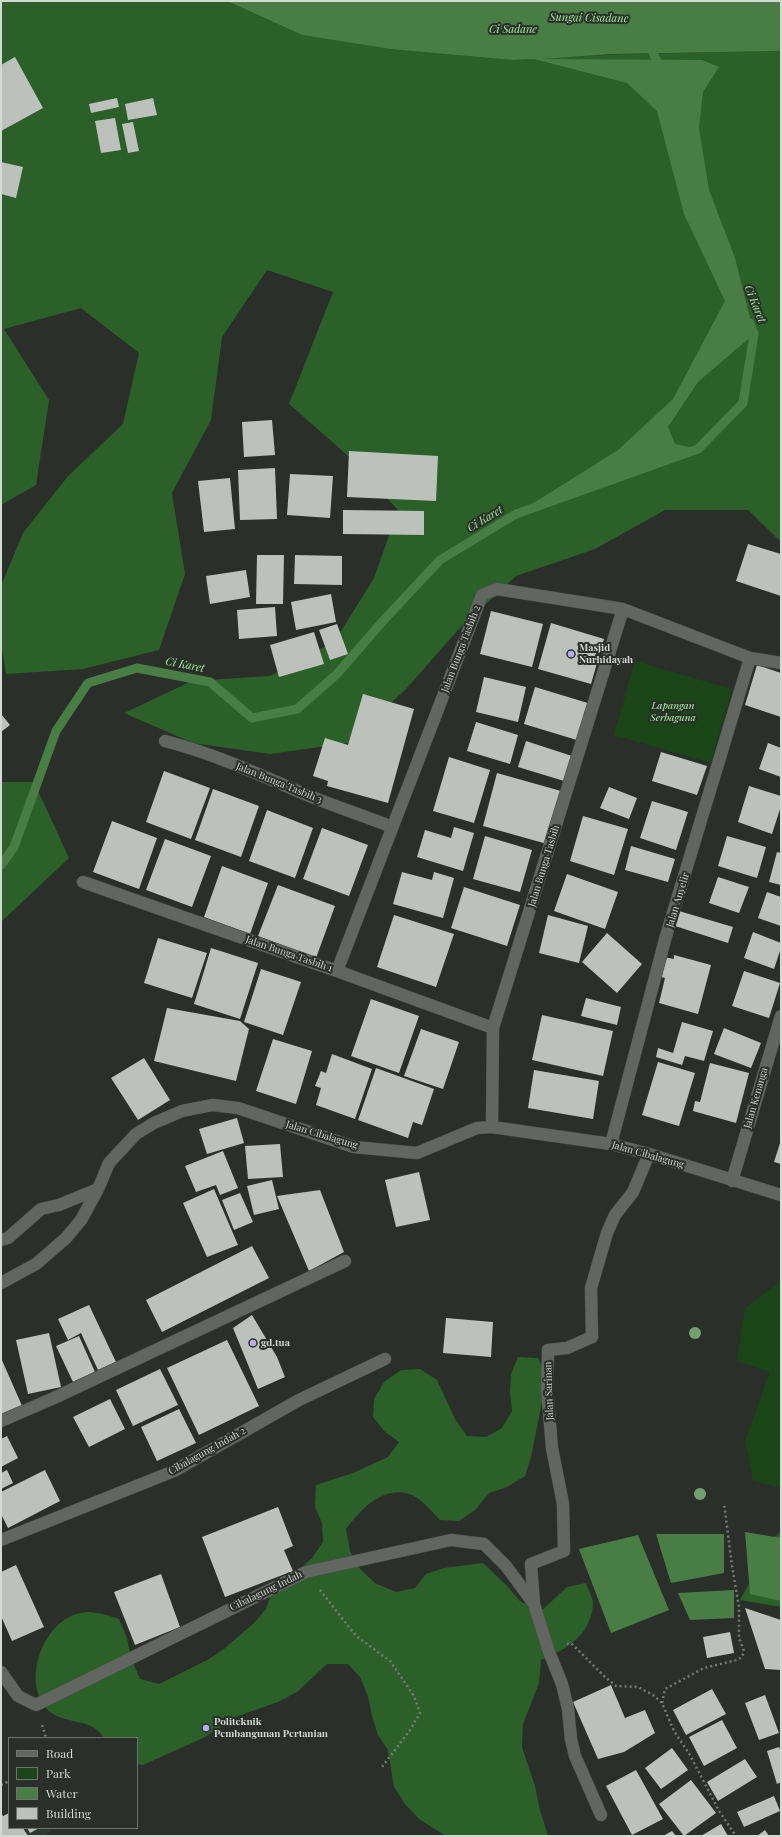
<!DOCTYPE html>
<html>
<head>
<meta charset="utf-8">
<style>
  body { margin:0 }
  #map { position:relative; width:782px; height:1837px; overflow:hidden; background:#2a2f2a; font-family:"Playfair Display",serif }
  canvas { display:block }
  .frame { position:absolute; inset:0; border:2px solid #d4d8d4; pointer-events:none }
  .legend { position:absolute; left:8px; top:1737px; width:130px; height:92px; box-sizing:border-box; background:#2a2f2a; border:1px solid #6e736e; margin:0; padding:5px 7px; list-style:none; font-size:12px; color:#d4d8d4 }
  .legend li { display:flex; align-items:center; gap:8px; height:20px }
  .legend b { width:20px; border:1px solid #6e736e }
</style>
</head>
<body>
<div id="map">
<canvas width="782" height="1837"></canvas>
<div class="frame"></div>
<ul class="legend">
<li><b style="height:5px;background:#616660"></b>Road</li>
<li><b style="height:11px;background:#1a4517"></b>Park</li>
<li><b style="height:11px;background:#487e44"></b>Water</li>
<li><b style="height:11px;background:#bcc2bb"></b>Building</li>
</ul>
</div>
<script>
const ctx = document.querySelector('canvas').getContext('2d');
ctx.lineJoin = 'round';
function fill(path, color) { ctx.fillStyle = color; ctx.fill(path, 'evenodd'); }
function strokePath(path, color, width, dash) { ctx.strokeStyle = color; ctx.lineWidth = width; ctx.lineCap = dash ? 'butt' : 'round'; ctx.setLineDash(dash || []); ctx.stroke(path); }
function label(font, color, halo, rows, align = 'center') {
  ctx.font = font + ' "Playfair Display",serif'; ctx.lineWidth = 4; ctx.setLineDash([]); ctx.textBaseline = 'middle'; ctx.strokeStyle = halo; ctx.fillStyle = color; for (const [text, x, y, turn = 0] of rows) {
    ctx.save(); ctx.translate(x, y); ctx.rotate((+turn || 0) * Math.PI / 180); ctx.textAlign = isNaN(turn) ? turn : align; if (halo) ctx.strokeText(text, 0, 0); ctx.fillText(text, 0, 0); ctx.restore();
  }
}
fill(new Path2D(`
  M33 1828H54L45 1836H21Z`), '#30392f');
fill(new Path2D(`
  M635 661 732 689 711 763 614 735Z
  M781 1281V1488L753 1481 745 1441 770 1372 737 1361 745 1308Z`), '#1a4517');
fill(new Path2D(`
  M1 1H227L302 35 513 60 622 54 781 51V542L748 510H665L595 549 516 576 458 630 406 689 348 743 270 754 193 743 124 713 192 681 270 676 335 641 374 578 398 510 346 454 289 404 333 292 267 270 222 337 211 420 172 493 185 574 159 650 83 669 6 674 1 642V586L23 533 68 476 123 424 139 353 81 308 4 329 49 400 36 485 1 505Z
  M1 782H34L69 858 1 922Z
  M518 1357 538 1358 546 1375 544 1392 531 1457 525 1476 507 1487 489 1493 475 1510 459 1521 440 1520C432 1512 423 1500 412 1495 384 1484 361 1509 346 1529L350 1551 360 1569 375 1583 396 1592 415 1588 426 1574 444 1568 483 1563 506 1585 520 1601 540 1612 567 1587 586 1583C588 1589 593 1598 593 1604 591 1635 567 1649 541 1660L539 1683 523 1724 522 1747 535 1786 540 1810 548 1836H446L419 1819 405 1804 394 1787 388 1750 378 1735 372 1716 368 1696 360 1677 348 1664H327L297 1692 278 1702 238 1716 203 1738 143 1765 137 1764V1738H104C91 1716 61 1726 46 1708 22 1680 43 1621 80 1613 93 1610 106 1615 119 1619L127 1638 131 1658 140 1679 159 1684 209 1659 224 1649 254 1623 266 1609 271 1594 312 1558 323 1542 322 1523 315 1507 316 1485 353 1473 388 1457 399 1442 384 1431 373 1417 374 1399 384 1382 401 1370 420 1369 437 1380 455 1419 467 1436 486 1437 502 1428 512 1411 510 1392 511 1374Z
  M781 1532V1607L740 1600 774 1537Z`), '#2b6128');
fill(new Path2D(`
  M227 1H781V51L613 54 542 59 702 60 719 67 703 92 699 128 709 190 735 258 754 334 698 382 668 427 675 444 698 449 516 514 618 450 673 399 725 301 684 214 657 111 627 83 534 59 513 60 391 49 302 35Z
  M745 1532 781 1538V1601L750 1594Z
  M656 1534H724V1573L671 1583Z
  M638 1535 669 1610 611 1633 579 1549Z
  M734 1590V1618L690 1620 678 1593Z`), '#487e44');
strokePath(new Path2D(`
  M649 43 661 71
  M1 865 14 847 56 731 88 683 137 668 210 682 252 718 297 709 337 674 382 622 440 560 516 514 698 449 743 403 754 334 750 323`), '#487e44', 9);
fill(new Path2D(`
  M15 57 43 108 1 131V65Z
  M117 98 119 107 91 113 89 104Z
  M153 98 157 115 128 120 125 104Z
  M115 118 121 150 101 153 95 121Z
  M133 122 139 151 128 153 122 124Z
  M1 162 23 167 16 198 1 194Z
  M272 420 275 455 244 457 242 422Z
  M349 451 438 456 436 501 347 497Z
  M275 468 277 519 240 520 238 470Z
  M290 474 333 476 330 518 287 515Z
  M230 478 235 529 204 532 198 481Z
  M343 510 424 511V535L343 534Z
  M748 544 781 554V596L736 581Z
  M257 555H284L283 604H256Z
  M295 555 342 556V585L294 584Z
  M246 570 250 597 210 604 206 576Z
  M331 594 336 622 296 630 291 602Z
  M275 607 277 636 239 639 237 610Z
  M491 611 543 624 532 667 480 654Z
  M551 623 604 639 591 684 538 669Z
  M337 624 348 654 330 660 319 630Z
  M314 632 324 664 279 677 270 645Z
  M757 665 781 673V717L745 705Z
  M484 677 526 687 518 722 476 712Z
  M535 687 591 704 580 741 524 724Z
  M363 694 414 709 388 803 327 786 328 781 313 776 325 738 348 745Z
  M1 714 10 725 1 732Z
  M476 722 518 735 510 764 467 751Z
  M526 741 572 756 564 781 518 767Z
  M768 743 781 748V777L759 769Z
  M661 752 707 766 697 795 652 781Z
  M449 757 490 770 474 823 433 811Z
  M164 771 210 788 191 839 146 822Z
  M497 773 561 791 547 844 483 826Z
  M749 786 781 796V806L772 834 738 822Z
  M609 787 637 798 629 819 600 808Z
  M213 789 259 806 241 857 195 840Z
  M652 801 688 812 676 850 640 838Z
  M267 810 313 828 295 878 249 861Z
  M583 816 628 829 614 875 570 861Z
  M112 821 157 838 139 889 93 872Z
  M454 827 474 833 463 871 417 857 425 830 451 838Z
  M322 828 368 845 349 896 303 879Z
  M485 836 532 850 520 892 473 879Z
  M727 836 766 847 757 878 718 866Z
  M165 839 211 856 192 907 146 890Z
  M631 846 675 859 668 882 625 870Z
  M777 852 781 853V885L769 882Z
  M222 866 268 883 250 934 204 917Z
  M402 872 432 880 434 872 454 878 443 918 393 904Z
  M567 874 618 892 605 929 554 911Z
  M718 877 749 887 739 913 709 903Z
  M278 885 335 906 316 958 258 936Z
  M464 887 520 905 507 946 451 928Z
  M767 892 781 897V926L758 918Z
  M679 911 733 927 728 943 675 926Z
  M394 915 454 934 436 987 377 967Z
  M548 915 588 926 579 963 539 953Z
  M753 932 781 943V948L774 969 744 958Z
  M607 933 642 964 617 993 582 962Z
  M158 938 207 953 192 998 144 983Z
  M211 948 258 963 240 1019 194 1004Z
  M674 955 711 965 698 1014 659 1003 665 978 658 976 664 957 674 959Z
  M261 969 301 982 283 1035 244 1022Z
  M744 971 780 983 769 1018 732 1006Z
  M586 998 621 1007 617 1025 581 1016Z
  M371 999 419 1016 399 1073 351 1056Z
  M167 1008 240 1021 249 1029 236 1081 154 1061Z
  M542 1015 613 1031 603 1076 532 1060Z
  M682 1022 713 1031 704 1061 685 1056 682 1065 656 1057 658 1048 673 1053Z
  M724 1028 761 1043 751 1068 714 1054Z
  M421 1029 459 1042 443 1089 404 1076Z
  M273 1039 312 1051 296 1104 256 1091Z
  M332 1054 372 1069 355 1119 316 1105 321 1088 315 1086 321 1071 326 1073Z
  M144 1058 170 1100 138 1120 111 1078Z
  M658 1062 695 1073 679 1126 642 1115Z
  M710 1063 749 1073 736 1123 693 1111 695 1101 700 1102Z
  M376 1068 434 1089 422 1125 413 1122 408 1138 358 1120Z
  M534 1070 599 1081 593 1119 528 1108Z
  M237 1118 244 1143 207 1154 199 1129Z
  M781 1140V1164L774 1162Z
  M280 1144 283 1177 248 1179 245 1146Z
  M223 1151 238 1188 220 1195 216 1185 196 1192 185 1166Z
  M419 1172 430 1220 396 1227 385 1180Z
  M272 1180 279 1209 254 1215 247 1186Z
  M214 1189 238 1245 207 1257 183 1203Z
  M320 1190 344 1252 309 1271 277 1196Z
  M240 1193 253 1222 234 1230 222 1200Z
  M252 1246 269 1278 162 1332 146 1300Z
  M89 1305 116 1362 98 1370 81 1333 68 1340 58 1319Z
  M252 1315 277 1357 285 1377 258 1389 233 1328Z
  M446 1318 493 1322 491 1357 443 1353Z
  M49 1333 61 1387 28 1394 16 1340Z
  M79 1336 95 1372 73 1382 56 1346Z
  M227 1340 259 1406 199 1435 167 1368Z
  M1 1358 23 1408 1 1417Z
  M160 1369 178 1405 133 1426 116 1390Z
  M110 1399 125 1429 89 1447 73 1417Z
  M179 1409 196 1443 157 1461 141 1427Z
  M7 1436 18 1458 1 1467V1439Z
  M7 1470 13 1483 1 1489V1473Z
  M45 1470 60 1501 8 1528 1 1514V1492Z
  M278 1507 293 1546 284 1550 293 1571 225 1597 202 1537Z
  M16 1565 44 1627 12 1641 1 1616V1572Z
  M161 1574 180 1627 135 1645 114 1592Z
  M745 1608 781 1620V1670L765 1669Z
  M730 1632 734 1653 707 1658 703 1637Z
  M611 1685 625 1718 645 1710 655 1733 624 1752 598 1759 573 1702Z
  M712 1689 726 1714 686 1735 673 1710Z
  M765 1695 779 1733 759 1740 745 1703Z
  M722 1720 737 1748 704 1766 689 1737Z
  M779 1747 781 1752V1782L777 1784 767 1751Z
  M672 1748 688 1770 661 1789 645 1768Z
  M745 1759 757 1777 718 1801 707 1782Z
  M636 1770 663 1819 632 1835 606 1786Z
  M691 1780 716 1813 684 1836 659 1804Z
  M774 1796 780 1811 744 1827 737 1812Z
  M1 1813 3 1816 9 1813V1828H23L28 1836H1Z
  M721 1824 728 1836H701Z
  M27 1828H39L30 1833Z
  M765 1830 769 1836H757Z
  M672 1831 676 1836H663Z`), '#bcc2bb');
const minor = new Path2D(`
  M165 741C212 753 256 773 300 792 330 805 362 815 392 827
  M83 882 337 971 493 1028
  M337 971 482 595 497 589 623 609 750 658 781 663
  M492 1127 493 1028 623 609
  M611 1144 666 936 750 658
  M732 1181 781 1016
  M1 1240 8 1238 41 1209 59 1205 98 1189
  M1 1283 36 1264 66 1238 81 1220 98 1189 109 1163 136 1134 154 1123 182 1111 212 1105 238 1108 354 1147 417 1153 477 1128 492 1127 611 1144 649 1154 781 1195
  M1 1421 54 1398 345 1261
  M1 1540 174 1471 299 1400 385 1359
  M534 1604 531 1564 564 1551 563 1504 552 1448 547 1389 548 1350 567 1348 592 1337 591 1288 607 1233 615 1215 633 1192 649 1154
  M1 1672 18 1696 36 1705 306 1572 451 1540 484 1544 506 1566 534 1604 549 1652 562 1684 568 1709 571 1739 575 1756 601 1815`);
strokePath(minor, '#494d48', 13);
strokePath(new Path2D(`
  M320 1590 356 1636 390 1661 414 1696 420 1713 410 1730 382 1767
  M567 1644 571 1643 604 1676 616 1686 638 1687 653 1695 662 1703 674 1731 690 1755 719 1811 736 1836
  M662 1703 665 1689 704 1668 737 1660 742 1657 744 1651 739 1638V1607L732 1566 724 1503
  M42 1725 46 1738
  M1 1785 9 1781`), '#777b77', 2.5, [2, 3]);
strokePath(minor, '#616660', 12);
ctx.fillStyle = '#729f6f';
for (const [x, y] of [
  [695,1333],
  [700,1494]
]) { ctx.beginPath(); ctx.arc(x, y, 6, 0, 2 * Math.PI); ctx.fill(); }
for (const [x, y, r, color] of [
  [571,654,4,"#b9abf7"],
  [253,1343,4,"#b9abf7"],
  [206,1728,4,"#b9abf7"]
]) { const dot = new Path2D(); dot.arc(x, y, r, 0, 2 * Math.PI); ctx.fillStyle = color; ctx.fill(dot); strokePath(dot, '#2a2f2a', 1.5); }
label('bold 10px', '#d4d8d4', '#2a2f2a', [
  ["Masjid",579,648],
  ["Nurhidayah",579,660],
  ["gd.tua",261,1343],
  ["Politeknik",214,1722],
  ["Pembangunan Pertanian",214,1734]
], 'left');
label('10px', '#d4d8d4', '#2a2f2a', [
  ["Jalan Bunga Tasbih 2",461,649,-69],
  ["Jalan Bunga Tasbih 3",279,783,22],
  ["Jalan Bunga Tasbih",544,866,-73],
  ["Jalan Anyelir",678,900,-73],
  ["Jalan Bunga Tasbih 1",289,954,19],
  ["Jalan Kenanga",756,1098,-74],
  ["Jalan Cibalagung",322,1135,17],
  ["Jalan Cibalagung",648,1155,16],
  ["Jalan Sarinan",549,1391,-92],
  ["Cibalagung Indah 2",207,1451,-29],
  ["Cibalagung Indah",266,1591,-26]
]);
label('italic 10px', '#adfaa7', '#2a2f2a', [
  ["Lapangan",673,706],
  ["Serbaguna",673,718]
]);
label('italic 11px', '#a1ed9a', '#2a2f2a', [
  ["Sungai Cisadane",589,18,1],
  ["Ci Sadane",513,30],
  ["Ci Karet",755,304,68],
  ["Ci Karet",485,519,-31],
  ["Ci Karet",185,665,11]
]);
</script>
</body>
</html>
